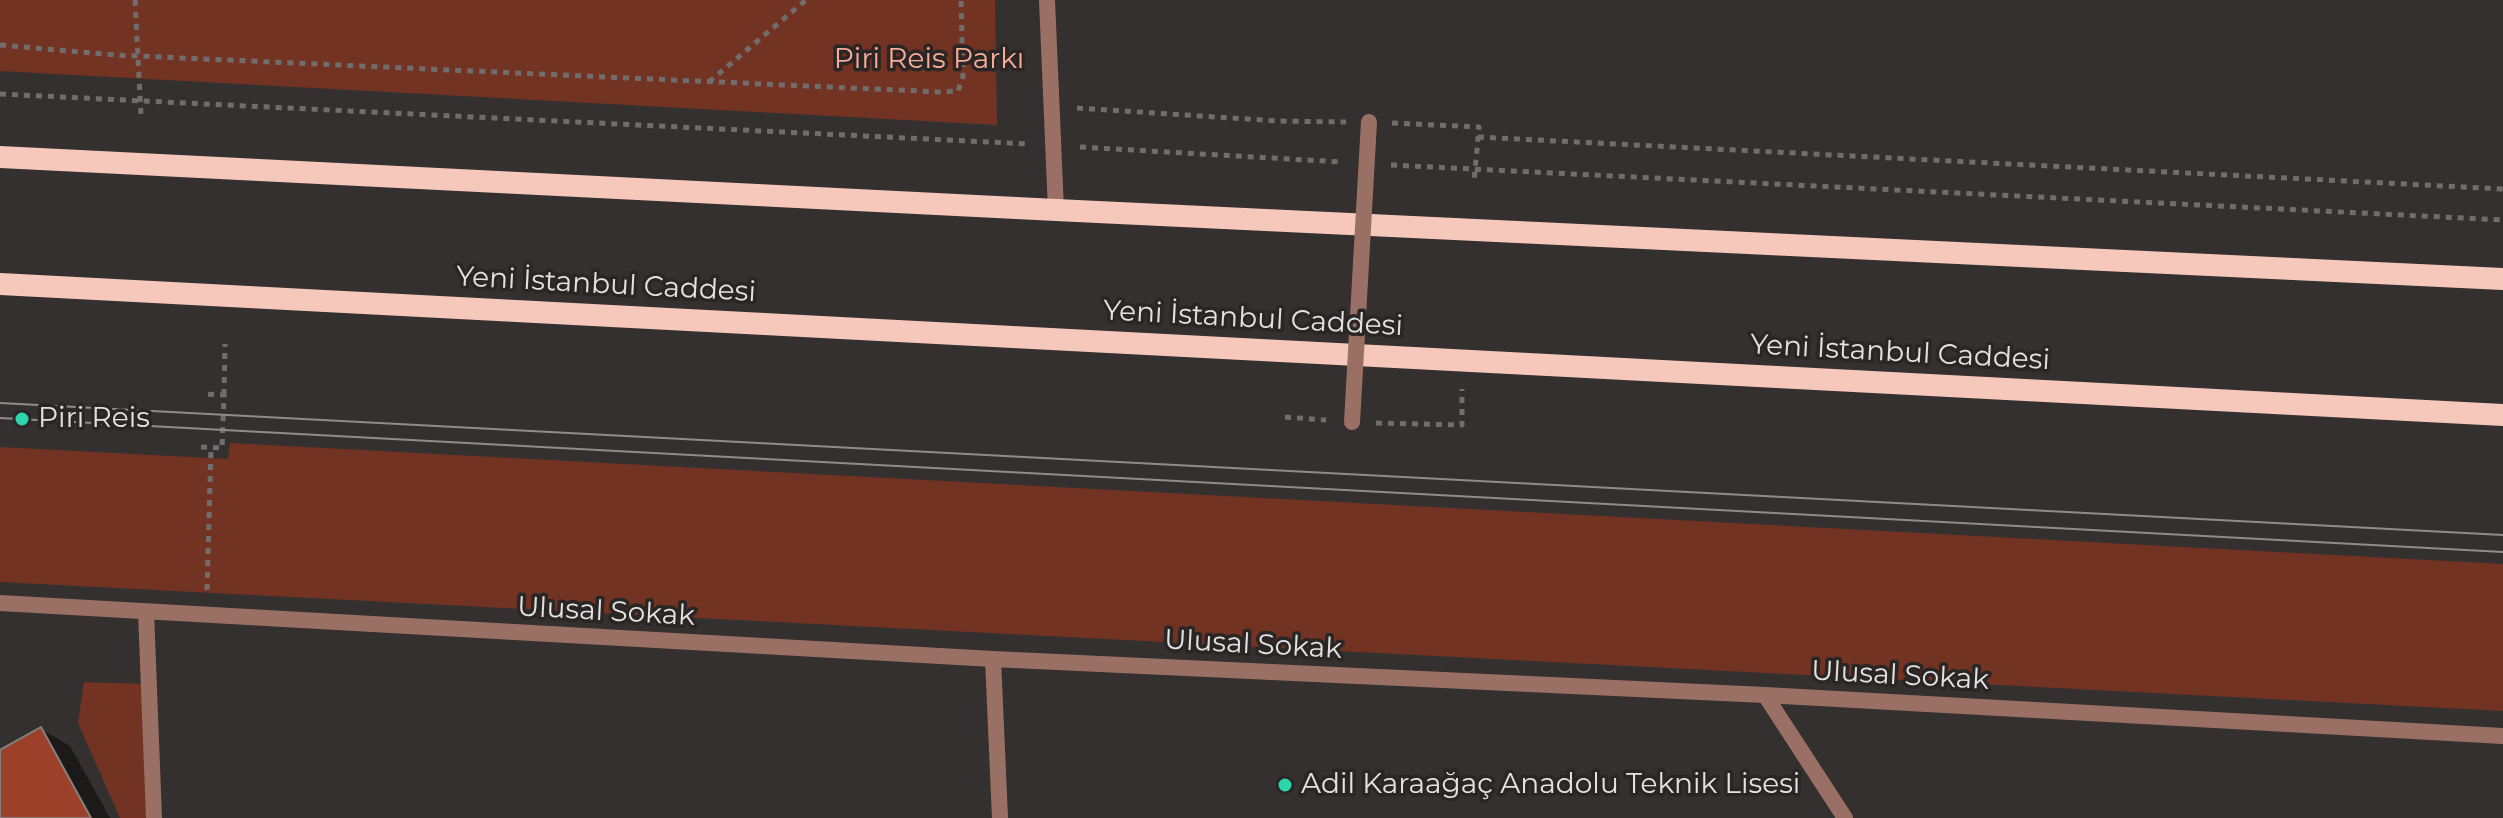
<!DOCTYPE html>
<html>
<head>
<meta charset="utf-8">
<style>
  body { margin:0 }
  canvas { display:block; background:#34302f }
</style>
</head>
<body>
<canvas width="2503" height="818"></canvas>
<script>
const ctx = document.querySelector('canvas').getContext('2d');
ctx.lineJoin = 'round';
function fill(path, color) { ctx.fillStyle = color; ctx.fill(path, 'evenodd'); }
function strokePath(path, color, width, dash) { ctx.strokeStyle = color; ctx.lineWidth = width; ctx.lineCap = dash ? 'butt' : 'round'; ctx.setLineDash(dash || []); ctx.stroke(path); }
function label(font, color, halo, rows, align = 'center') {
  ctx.font = font + ' Montserrat,sans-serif'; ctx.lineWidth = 7; ctx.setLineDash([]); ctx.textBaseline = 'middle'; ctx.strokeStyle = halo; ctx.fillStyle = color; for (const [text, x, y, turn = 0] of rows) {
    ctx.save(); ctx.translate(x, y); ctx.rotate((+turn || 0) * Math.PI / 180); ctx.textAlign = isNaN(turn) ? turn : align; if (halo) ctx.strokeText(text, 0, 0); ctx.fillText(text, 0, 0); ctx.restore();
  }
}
fill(new Path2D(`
  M0 0H995L997 125 0 71Z
  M230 443 2503 564V711L0 582V447L228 459Z
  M84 682 143 684 147 818H120L78 723Z`), '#733323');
fill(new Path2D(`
  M41 729 70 746 110 818H0V752Z`), '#0007');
const building = new Path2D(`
  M41 727 91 818H0V750Z`);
fill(building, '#9c402a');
strokePath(building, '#868180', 2);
strokePath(new Path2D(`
  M135 0 141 115
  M0 45 115 55 942 92 958 91 963 77 961 0
  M709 82 806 0
  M0 94 1030 144
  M1077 108 1278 121 1346 122
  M1392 123 1479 127 1474 182
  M1478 137 2503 189
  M1080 147 1341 162
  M1391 165 2503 220
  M224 395 225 344
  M1285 417 1326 420
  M1376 423 1462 425V389
  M201 447 222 448 224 395 204 394
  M207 590 211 448`), '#716d6d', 5, [6, 6]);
strokePath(new Path2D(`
  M1047 0 1056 210
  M146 612 154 818
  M993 659 1000 818
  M1765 695 1845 818`), '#9b7064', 16);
strokePath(new Path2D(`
  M0 603 993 659 1765 695 2503 736`), '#9b7064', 16);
strokePath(new Path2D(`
  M0 157 1056 210 2503 279
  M0 284 2503 415`), '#f6c8bc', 22);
strokePath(new Path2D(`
  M0 403 2503 535
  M0 418 2503 552`), '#8f8c8c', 2);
strokePath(new Path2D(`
  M1352 422 1369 122`), '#9b7064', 16);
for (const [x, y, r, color] of [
  [22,419,8,"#2cd5ab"],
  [1285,785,8,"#2cd5ab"]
]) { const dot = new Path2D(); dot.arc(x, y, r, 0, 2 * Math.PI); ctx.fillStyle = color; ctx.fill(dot); strokePath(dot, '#2a2625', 3); }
label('28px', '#f8ab97', '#2a2625', [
  ["Piri Reis Parkı",929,60]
]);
label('28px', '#e4e1e1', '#2a2625', [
  ["Yeni İstanbul Caddesi",606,285,3],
  ["Yeni İstanbul Caddesi",1253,319,3],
  ["Yeni İstanbul Caddesi",1900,353,3],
  ["Ulusal Sokak",606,612,3],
  ["Ulusal Sokak",1253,645,3],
  ["Ulusal Sokak",1900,676,3]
]);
label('28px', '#e4e1e1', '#2a2625', [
  ["Piri Reis",38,419],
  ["Adil Karaağaç Anadolu Teknik Lisesi",1301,785]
], 'left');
</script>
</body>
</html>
